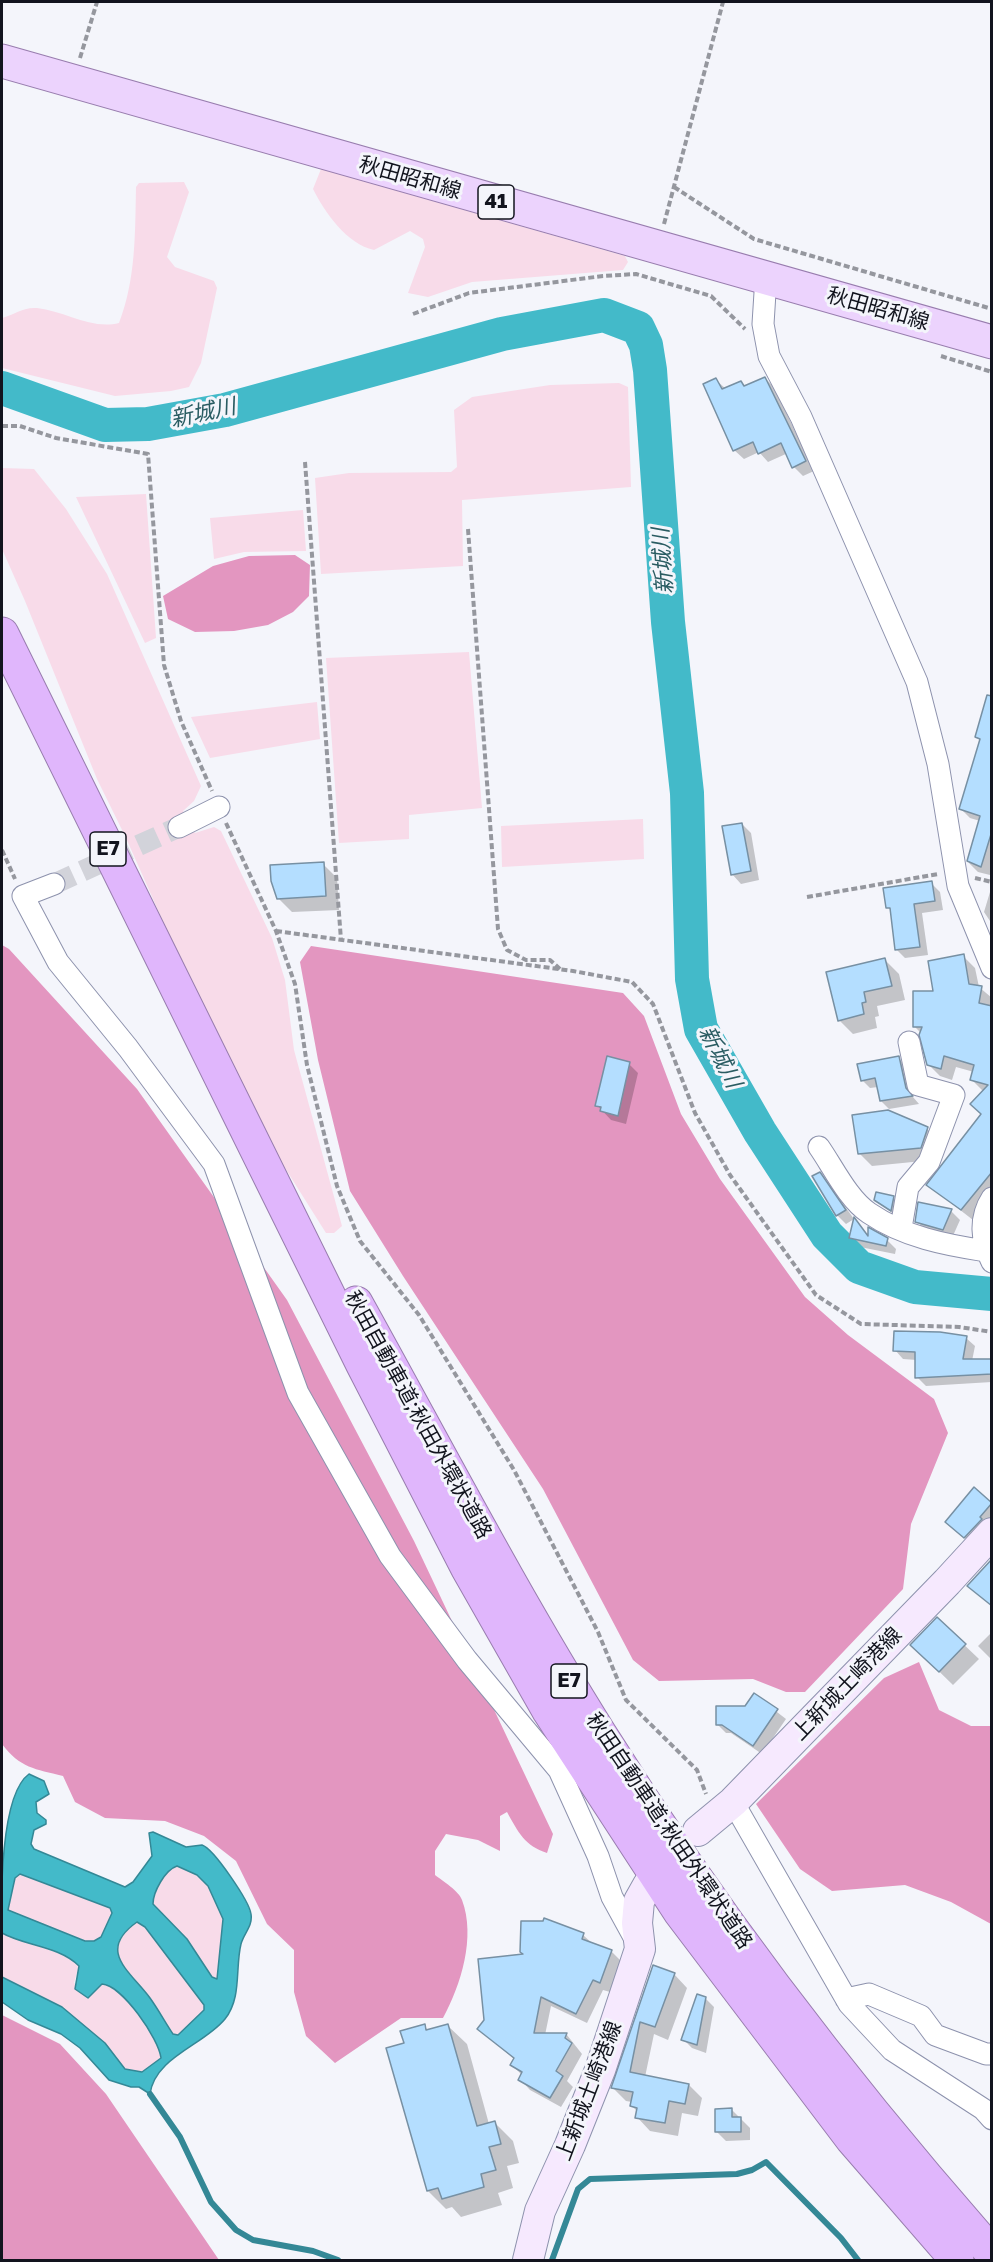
<!DOCTYPE html>
<html>
<head>
<meta charset="utf-8">
<style>
  body { margin:0 }
  #map { position:relative; width:993px; height:2262px; overflow:hidden; background:#f4f5fb; font-family:"Golos Text",sans-serif }
  canvas { display:block }
  .frame { position:absolute; inset:0; border:3px solid #12141e; pointer-events:none }
</style>
</head>
<body>
<div id="map">
<canvas width="993" height="2262"></canvas>
<div class="frame"></div>
</div>
<script>
const ctx = document.querySelector('canvas').getContext('2d');
ctx.lineJoin = 'round';
function fill(path, color) { ctx.fillStyle = color; ctx.fill(path, 'evenodd'); }
function strokePath(path, color, width, dash) { ctx.strokeStyle = color; ctx.lineWidth = width; ctx.lineCap = dash ? 'butt' : 'round'; ctx.setLineDash(dash || []); ctx.stroke(path); }
function label(font, color, halo, rows, align = 'center') {
  ctx.font = font + ' "Golos Text","Noto Sans JP",sans-serif'; ctx.lineWidth = 6; ctx.setLineDash([]); ctx.textBaseline = 'middle'; ctx.strokeStyle = halo; ctx.fillStyle = color; for (const [text, x, y, turn = 0] of rows) {
    ctx.save(); ctx.translate(x, y); ctx.rotate((+turn || 0) * Math.PI / 180); ctx.textAlign = isNaN(turn) ? turn : align; if (halo) ctx.strokeText(text, 0, 0); ctx.fillText(text, 0, 0); ctx.restore();
  }
}
fill(new Path2D(`
  M321 169 625 256 628 262 623 270 472 282 428 297 408 293 425 247 423 239 410 231 374 250C347 244 325 213 313 189Z
  M184 182 189 192 167 257 175 267 214 281 217 288 201 363 189 387 171 391 115 396 2 368V318C14 315 22 307 37 308 65 311 91 330 119 323 136 279 135 234 136 187L139 183Z
  M619 383 628 387 631 487 462 500 463 566 321 574 315 478 349 473 451 472 457 467 454 410 472 397 550 385Z
  M2 468 34 469 66 509 107 574 201 786 194 801 183 811 195 833 214 827 221 831 272 938 285 980 294 1050 342 1226 334 1233H326L280 1160 207 1021 126 838 97 779 25 601 2 549Z
  M146 494 156 638 145 643 76 497Z
  M303 510 306 551 244 552 214 559 210 518Z
  M469 652 482 808 409 815V839L339 843 326 658Z
  M317 702 320 739 210 758 191 717Z
  M643 819 644 859 502 867 501 826Z
  M177 1866C200 1872 220 1895 223 1919 224 1931 220 1967 217 1979L212 1978 187 1939 153 1904C154 1892 165 1870 177 1866Z
  M20 1874 110 1908 112 1913 101 1937 94 1941H85L8 1910 15 1878Z
  M137 1922 145 1927 204 2005V2010L178 2035 173 2034C166 2022 158 2009 150 1998 129 1971 97 1952 137 1922Z
  M2 1933C25 1946 59 1947 79 1966L74 1983 92 1994 102 1984C123 1986 159 2039 161 2058L142 2072H133L125 2069 105 2043 62 2007 2 1977Z`), '#f8dbe9');
fill(new Path2D(`
  M295 555 310 565 309 596 293 612 268 625 234 631 195 632 168 619 163 596 213 566 249 556Z
  M2 945 9 949 137 1089 287 1300 414 1541 553 1834 547 1853C525 1846 518 1832 507 1812L500 1816V1851L478 1840 446 1834 435 1851V1875C443 1881 459 1891 462 1900 476 1937 461 1985 443 2018H401L335 2063 306 2036 294 1992V1950L267 1924 236 1861 204 1836 165 1821 105 1818 75 1802 63 1776C35 1769 20 1768 2 1744Z
  M311 946 623 993 644 1016 681 1114 720 1179 805 1297 848 1335 934 1399 948 1433 911 1524 903 1589 805 1692H786L753 1679 659 1681 633 1660 543 1489 403 1276 350 1191 318 1060 300 962Z
  M919 1662 939 1710 971 1726H991V1924L951 1902 905 1885 832 1891 800 1869 756 1804 884 1678Z
  M2 2015 60 2044 106 2094 219 2260H2Z`), '#e396c0');
const water = new Path2D(`
  M29 1774 44 1781 49 1794 36 1802 37 1813 46 1820V1824L34 1830 31 1844 34 1849 125 1887 133 1882 152 1856 149 1833 153 1832 186 1847 202 1845C214 1849 249 1901 251 1914 253 1926 244 1933 241 1944 235 1968 242 1998 225 2019 204 2045 155 2057 150 2094L139 2087H131L109 2080 80 2048 61 2034 28 2020 2 2002V1977L62 2007 105 2043 125 2069 142 2072 161 2058C159 2039 122 1985 102 1984L88 1998 75 1989 79 1966C59 1946 25 1946 2 1933 1 1897 0 1795 29 1774ZM177 1866 197 1875 208 1886 223 1919 217 1979 212 1977 187 1939 153 1904C153 1892 165 1870 177 1866ZM20 1874 110 1908 112 1913 101 1937 94 1941H85L8 1910 15 1878ZM137 1922 145 1927 204 2005V2010L178 2035 173 2034C165 2022 158 2009 150 1998 130 1971 96 1951 137 1922Z`);
fill(water, '#43bac9');
strokePath(water, '#348896', 1.5);
fill(new Path2D(`
  M765 378 774 387 814 471 803 476 794 467 788 453 768 462 759 452 744 459 734 450 716 380 726 389 741 382 746 387Z
  M992 720V870L990 875 978 872 969 863 980 821 970 818 961 809 981 741 977 737Z
  M742 824 751 833 759 880 741 884 732 874Z
  M323 864 337 878 339 910 292 912 278 898Z
  M931 883 940 892 943 910 922 913 928 955 905 958 896 949 892 911 888 907Z
  M990 892 992 893V924L984 912Z
  M963 956 975 968 979 987 992 998V1198L973 1220 928 1185 983 1114 984 1092 972 1080 974 1072 956 1067 952 1080 940 1076 928 1064 921 1033 914 1026 935 992Z
  M885 960 899 974 905 1000 877 1006 879 1016 875 1017 877 1028 853 1034 839 1020Z
  M898 1058 906 1066 913 1097 919 1104 889 1109 881 1101 878 1087 870 1088 862 1080Z
  M629 1064 638 1073 626 1124 611 1120 597 1105Z
  M927 1129 940 1141 933 1160 872 1166 859 1153Z
  M819 1173 828 1183 854 1219 846 1224 837 1215Z
  M893 1197 902 1207 900 1219 875 1200Z
  M951 1211 960 1220 952 1238 926 1231 917 1221Z
  M854 1220 870 1238 887 1240 896 1249 895 1254 860 1247 850 1237Z
  M966 1338 975 1346 972 1361 992 1360V1382L926 1386 917 1377V1360L903 1359 895 1350Z
  M974 1490 992 1504V1522L974 1546 956 1530Z
  M937 1619 979 1659 953 1685 912 1645Z
  M992 1632V1660L978 1646Z
  M755 1695 786 1719 762 1754 731 1733H726L718 1725 746 1707Z
  M583 1935 593 1944 611 1951 622 1962 610 1992 603 1990 587 2023 551 2006 545 2035H567L582 2054 567 2081 573 2087 561 2107 530 2090 520 2079 522 2075 512 2065 515 2060 479 2029 525 1955Z
  M654 1967 674 1974 687 1988 668 2040 654 2034 645 2077 689 2085 702 2098 698 2116 682 2113 678 2136 650 2131 637 2117 638 2112 632 2106V2102L626 2101 613 2088Z
  M705 1998 714 2007 706 2053 692 2048 683 2039Z
  M424 2026 429 2031 448 2026 467 2044 489 2124 494 2122 513 2141 519 2163 507 2166 513 2188 498 2193 502 2205 461 2217 452 2207 446 2209 428 2191 405 2044Z
  M732 2110 750 2128V2140L726 2141 717 2132Z`), '#0003');
strokePath(new Path2D(`
  M150 2094 180 2137 211 2202 236 2230 253 2240 313 2251 338 2260
  M552 2260 578 2189 590 2179 737 2174 752 2170 766 2162 841 2238 858 2260`), '#348896', 6);
strokePath(new Path2D(`
  M2 388 105 425 148 424 225 410 502 334 604 315 638 328 646 345 650 370 668 622 687 793 692 979 701 1029 760 1132 827 1235 859 1267 915 1287 992 1294`), '#43bac9', 34);
const building = new Path2D(`
  M765 377 806 461 792 468 781 443 758 454 753 442 733 451 703 384 716 378 722 389 741 381 744 386Z
  M987 695 992 696V831L981 867 967 861 980 816 959 809 980 739 975 737Z
  M742 823 751 871 731 875 722 826Z
  M324 862 326 896 277 899 271 881 270 865Z
  M932 881 935 901 914 904 920 947 895 950 890 908H886L883 888Z
  M964 954 969 984 982 986 979 1003 992 1006V1172L961 1210 926 1185 981 1114 970 1104 988 1085 970 1080 974 1065 944 1056 941 1069 927 1065 919 1035 922 1027H913V991H933L928 961Z
  M885 958 892 986 864 992 866 1002 862 1003 864 1014 838 1021 826 972Z
  M607 1056 630 1062 618 1116 600 1111 601 1107 595 1106Z
  M899 1056 906 1088 913 1096 880 1101 875 1078 861 1081 857 1064Z
  M888 1110 928 1127 921 1148 858 1154 852 1115Z
  M820 1172 846 1210 836 1216 812 1176Z
  M876 1192 894 1196 891 1211 874 1200Z
  M918 1202 952 1209 943 1230 915 1222Z
  M854 1217 868 1236V1227L888 1238 886 1246 849 1238Z
  M894 1331 940 1332 967 1336 963 1359H992V1374L915 1378V1352L893 1351Z
  M974 1487 992 1503 980 1517 982 1519 964 1538 945 1522Z
  M992 1559V1606L967 1586Z
  M937 1617 966 1644 939 1672 910 1645Z
  M754 1693 778 1709 753 1746 722 1725H716V1706H745Z
  M544 1918 584 1933 582 1939 612 1950 600 1983 593 1980 576 2014 541 1997 534 2033H567L565 2038 572 2043 556 2071 563 2076 550 2098 518 2080 522 2072 510 2065 514 2058 477 2029 484 2020 478 1959 523 1954 520 1952 521 1921H543Z
  M653 1965 675 1973 655 2027 640 2022 630 2072 689 2084 685 2104 669 2101 665 2123 635 2118 637 2108 630 2106 633 2092 611 2088Z
  M697 1994 706 1997 697 2045 681 2040Z
  M425 2024 426 2030 448 2024 477 2126 495 2121 501 2144 489 2147 496 2170 481 2174 484 2187 442 2199 438 2188 427 2191 386 2048 404 2043 400 2031Z
  M732 2108V2117H741V2132H715V2109Z`);
fill(building, '#b4deff');
strokePath(building, '#7790a3', 1.5);
strokePath(new Path2D(`
  M54 884 179 827`), '#d2d3da', 21, [21, 10]);
const street = new Path2D(`
  M766 277 763 324 769 356 801 417 917 682 938 764 958 886 992 968
  M179 827 219 807
  M54 884 23 896 58 962 128 1048 214 1164 298 1393 390 1556 467 1660 559 1770 598 1856 612 1897 635 1939
  M819 1147C833 1167 848 1199 869 1213 904 1237 946 1245 986 1251
  M992 1198C979 1218 981 1241 992 1262
  M901 1228 908 1187 929 1162 954 1095 918 1085 909 1042
  M733 1802 849 2004 892 2050 983 2109 992 2119
  M846 1999 869 1994 921 2016 935 2035 986 2054H992`);
const secondary = new Path2D(`
  M698 1831 733 1802 947 1582 992 1533
  M528 2260 540 2211 570 2145 600 2070 640 1949 637 1923 639 1901 648 1885`);
const primary = new Path2D(`
  M2 61 992 342`);
const highway = new Path2D(`
  M2 634 363 1365 467 1567 549 1711 680 1912 852 2139 957 2260
  M356 1303C436 1447 512 1594 600 1734 715 1917 849 2091 992 2253`);
strokePath(street, '#8d92ad', 23);
strokePath(secondary, '#8d92ad', 32);
strokePath(primary, '#987dae', 35);
strokePath(highway, '#987dae', 35);
strokePath(new Path2D(`
  M80 58 97 2
  M674 187 754 239 992 309
  M664 224 723 2
  M413 314 469 293 603 276 636 274 711 296 745 329
  M941 356 992 372
  M2 426H20L56 438 148 454 164 665 181 721 212 791
  M305 462 341 940
  M468 529 498 929 507 950 526 960H550L560 969
  M226 823 276 931 295 984 307 1065 337 1186 360 1241 419 1315 514 1470 598 1632 626 1700 697 1770 706 1794
  M2 850 15 879
  M975 878 992 882
  M807 897 938 874
  M276 931 573 971 632 982 653 1004 695 1113 730 1175 816 1295 861 1324 959 1327 992 1332`), '#95979e', 4, [6, 3]);
strokePath(street, '#fff', 21);
strokePath(secondary, '#f6e9fe', 30);
strokePath(primary, '#ecd3fd', 33);
strokePath(highway, '#e0b6fc', 33);
for (const [x, y, w] of [
  [496,202,36],
  [108,849,36],
  [569,1681,36]
]) { const box = new Path2D(); box.roundRect(x - w / 2, y - 17, w, 34, 4.5); ctx.fillStyle = '#f4f5fb'; ctx.fill(box); strokePath(box, '#12141e', 1.5); }
label('bold 20px', '#12141e', null, [
  ["41",496,202],
  ["E7",108,849],
  ["E7",569,1681]
]);
label('21px', '#12141e', '#f4f5fb', [
  ["秋田昭和線",410,178,16],
  ["秋田昭和線",878,309,16],
  ["秋田自動車道;秋田外環状道路",418,1415,61],
  ["上新城土崎港線",847,1684,-46],
  ["秋田自動車道;秋田外環状道路",669,1831,56],
  ["上新城土崎港線",589,2091,-69]
]);
label('italic 22px', '#2a5c62', '#f4f5fb', [
  ["新城川",203,413,-12],
  ["新城川",663,561,-94],
  ["新城川",720,1057,63]
]);
</script>
</body>
</html>
